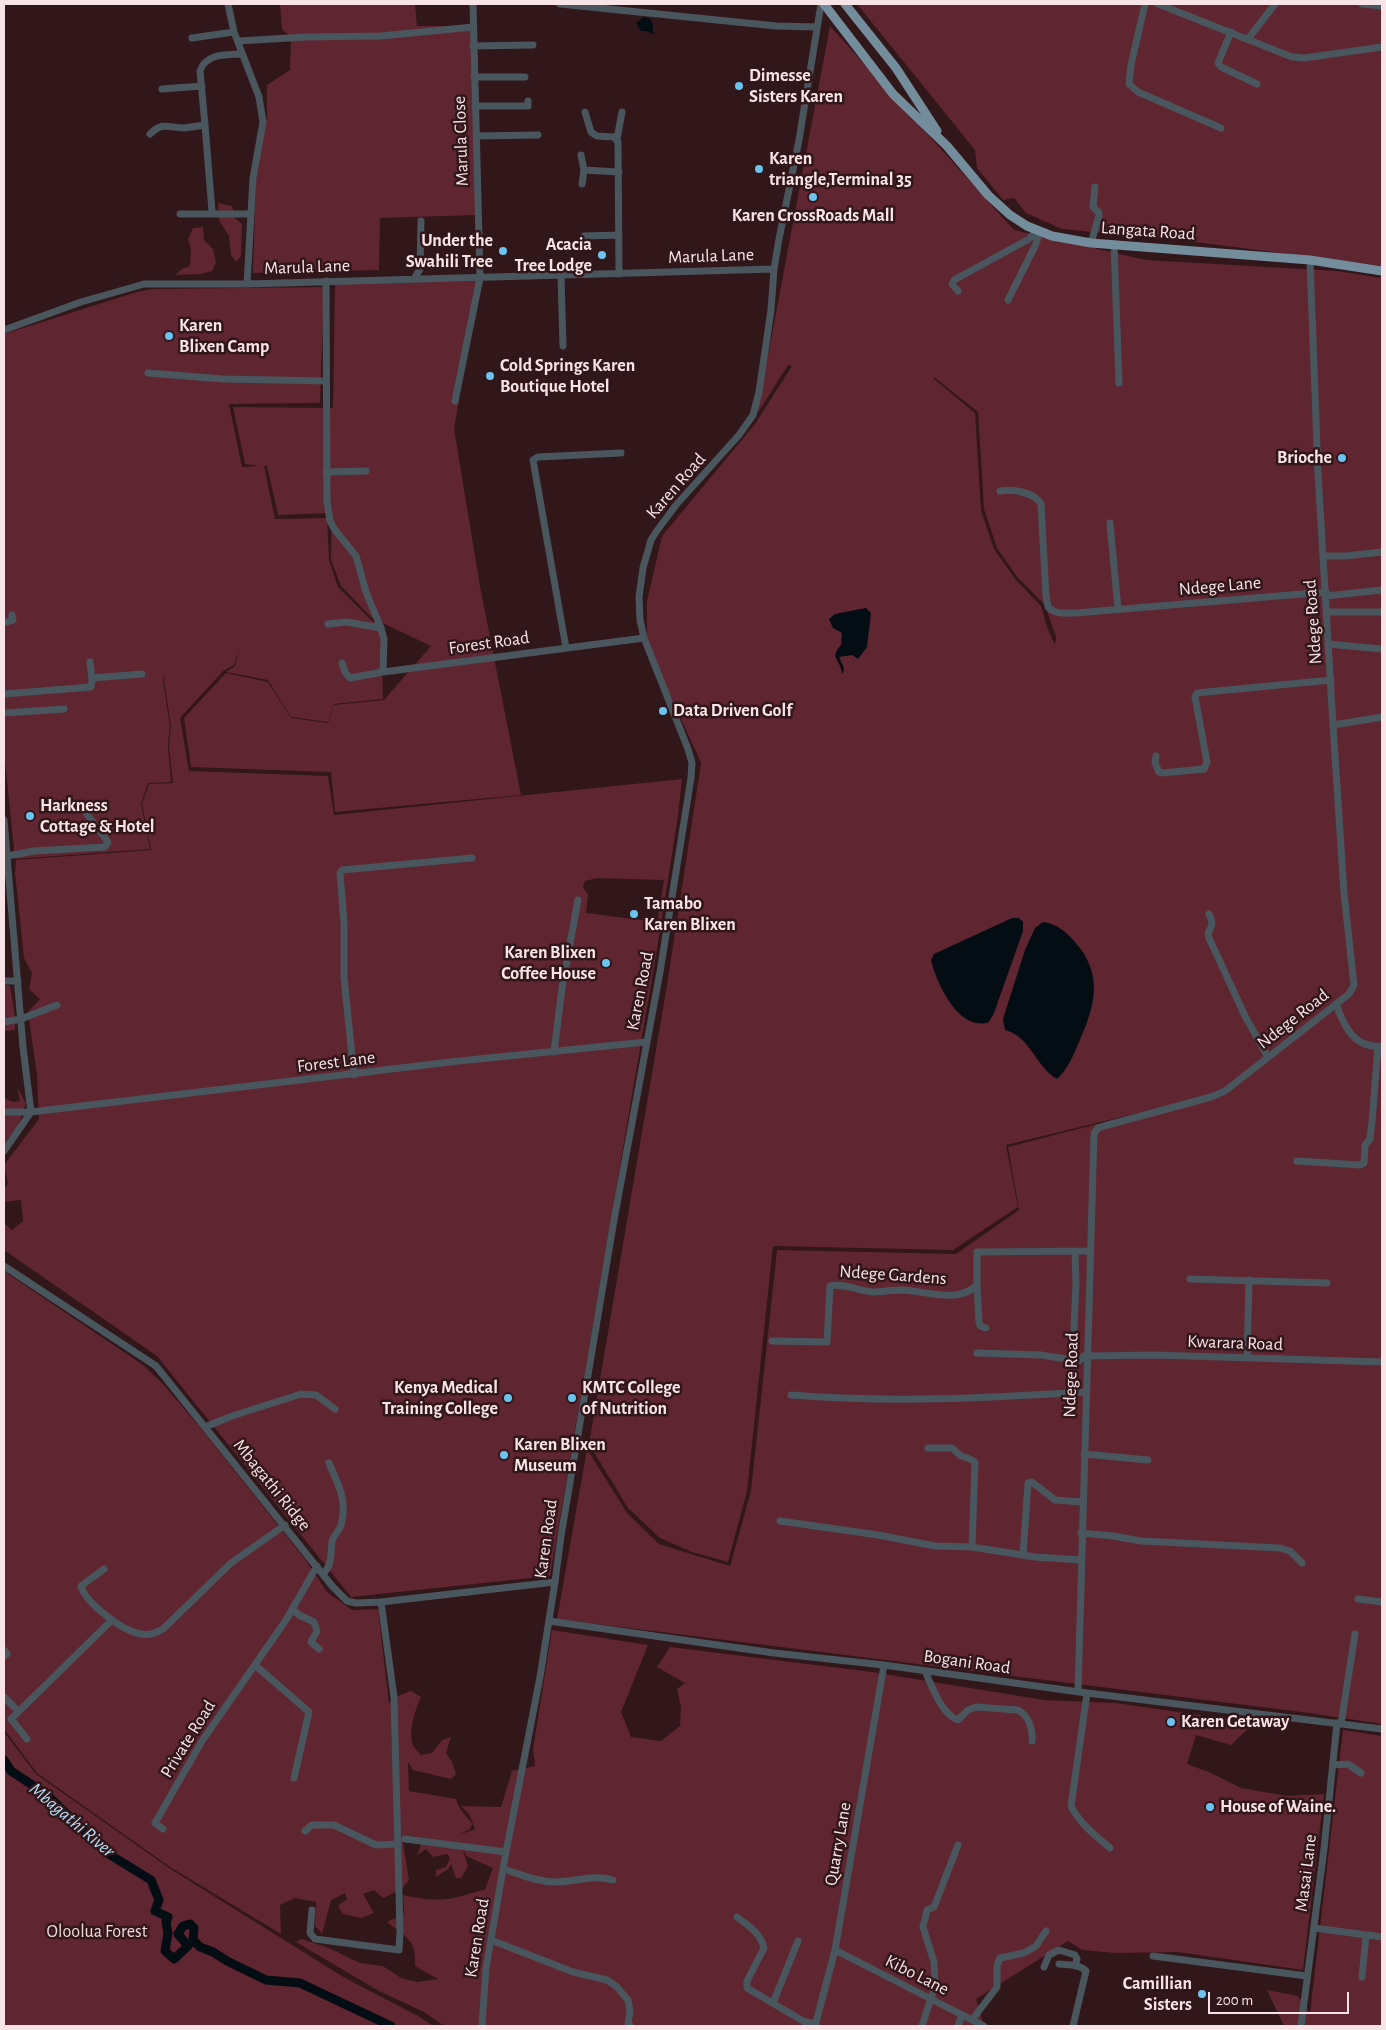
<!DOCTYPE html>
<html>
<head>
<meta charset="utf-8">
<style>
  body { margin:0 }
  #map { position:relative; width:1386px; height:2030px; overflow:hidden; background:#31161a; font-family:"Alegreya Sans",sans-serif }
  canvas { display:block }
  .frame { position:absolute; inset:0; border:5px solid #f8e4e6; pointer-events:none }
  .scale { position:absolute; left:1208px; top:1992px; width:141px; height:22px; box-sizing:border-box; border:2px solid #f8e4e6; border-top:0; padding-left:6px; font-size:15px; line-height:18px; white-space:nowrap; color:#f8e4e6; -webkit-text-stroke:4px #31161a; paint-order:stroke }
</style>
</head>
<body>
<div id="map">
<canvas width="1386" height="2030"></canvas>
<div class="frame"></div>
<div class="scale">200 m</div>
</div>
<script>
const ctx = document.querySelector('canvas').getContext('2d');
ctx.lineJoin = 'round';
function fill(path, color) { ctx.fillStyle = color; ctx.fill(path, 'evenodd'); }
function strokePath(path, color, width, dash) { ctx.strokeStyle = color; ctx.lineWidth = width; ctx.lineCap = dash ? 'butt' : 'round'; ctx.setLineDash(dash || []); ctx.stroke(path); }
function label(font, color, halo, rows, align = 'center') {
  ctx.font = font + ' "Alegreya Sans",sans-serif'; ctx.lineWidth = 5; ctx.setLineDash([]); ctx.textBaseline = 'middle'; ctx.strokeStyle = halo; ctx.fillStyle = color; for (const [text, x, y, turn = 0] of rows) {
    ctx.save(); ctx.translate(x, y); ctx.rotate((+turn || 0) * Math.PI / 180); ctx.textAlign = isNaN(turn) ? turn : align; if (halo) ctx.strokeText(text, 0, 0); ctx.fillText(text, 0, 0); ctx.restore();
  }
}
fill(new Path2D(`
  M280 4H415L417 26H471L476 215 380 218 379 270 253 273 256 178 260 144 267 118V85L290 70 291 38 282 29Z
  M857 4H1382V266L1203 243 1062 229 1026 213 1014 198 1003 200 977 168 975 150Z
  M830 26 1014 230 1146 260 1337 271 1382 278V1724L1309 1713 557 1619 587 1449 627 1513 659 1544 730 1566 751 1491 777 1250 956 1254 1019 1210 1008 1147 1183 1102 1006 1145 1018 1207 953 1250 773 1246 747 1491 728 1562 692 1552 660 1538 628 1508 589 1444 667 985 701 763 649 649 647 638V601L662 536 755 424 792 366 788 365 757 414ZM934 377 978 412 984 509 997 548 1018 578 1045 605 1056 637 1055 645 1047 627 1041 606 1016 580 994 549 981 510 975 413 934 379Z
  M218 203 232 206 235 218 242 224 241 256 236 262 231 255 229 236 219 220Z
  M203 227 204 240 213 249 216 262 212 271 201 274 175 275 182 269 190 266 191 249 188 239 193 228Z
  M479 281 454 429 480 586 521 795 335 812 331 772 191 767 184 718 226 673 268 682 291 718 328 723 334 705 384 700 431 646 372 618 341 586 331 560 332 513 278 515 267 466H264L275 519 327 518 329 560 338 587 371 620 377 624 381 639 383 699 334 704 328 722 291 717 268 680 226 672 235 666 239 650 234 665 223 671 180 718 189 771 328 776 334 815 682 779 678 816 657 949 550 1576 351 1597 157 1356 4 1250V1223L12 1230 23 1221 21 1200 4 1202V1188L8 1184 4 1165 39 1119 37 1075 28 1012 40 999 29 989 32 973 24 958 15 873 16 860 151 850 142 804 149 784 173 783 169 747 171 726 164 680 166 673 163 680 170 726 168 746 171 782 148 783 141 804 150 849 15 859 4 751V334L137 292 152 289 324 287 320 403 229 404 242 467 259 466 245 464 233 407 333 408 335 284ZM597 878 664 880 657 922 586 913 588 895 583 887 585 881Z
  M4 985 10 986 15 1016V1030L4 1031Z
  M17 1087 26 1103 19 1124 4 1144V1098L13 1102 20 1101Z
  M4 1271 143 1365 162 1383 199 1426 305 1559 327 1592 352 1610 378 1609 389 1703 400 1695 411 1691 421 1697C415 1711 408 1730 413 1745 415 1749 419 1752 421 1755L432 1753 442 1740 451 1737 446 1753 452 1762 456 1774 451 1779 413 1770 408 1762 409 1791 456 1799C458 1809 466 1815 472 1824L470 1829 458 1835 475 1829 469 1814 461 1806 501 1807 512 1771 535 1766 533 1749 552 1630 648 1645 621 1712 631 1737 661 1741 680 1726 681 1707 677 1689 685 1683 657 1667 670 1647 872 1672 1044 1700 1116 1703 1220 1718 1257 1720 1231 1745 1196 1735 1187 1764 1211 1773 1241 1788 1287 1796 1324 1794 1303 1970 1178 1952 1115 1953 1082 1950 1068 1941 976 1999 984 2026H444L424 2012 379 1991 296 1942 302 1939 329 1948 360 1963 383 1966 401 1978 417 1982 438 1979 415 1966C417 1940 406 1937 387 1922L404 1914 403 1895C421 1899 440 1902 458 1897 467 1895 475 1891 485 1890L493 1868 466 1856 460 1840 468 1866 461 1878H456L451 1864 448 1869 436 1877V1870L446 1867 450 1858 447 1854 433 1857 426 1849 417 1855 421 1845 414 1836H406L403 1843 409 1880 402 1889 383 1898 374 1890 363 1894 374 1913 361 1918 343 1914 338 1906 347 1899 345 1893 331 1900 322 1934 315 1926 316 1902 295 1898 280 1905 281 1934 170 1867 37 1773 4 1729Z
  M1343 1730 1382 1736V2026H1284L1267 1990 1298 1996 1310 2013Z
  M4 1732 36 1774 169 1868 345 1978 420 2017 433 2026H4Z`), '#5f2530');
fill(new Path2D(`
  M644 17 650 19 653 25V34L646 31H641L636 23Z
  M866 608 871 613 867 647 858 659 852 655 839 657 844 668 843 673H842C840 658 829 658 841 645L842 633 833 628 829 619 835 614Z
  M1012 918H1019L1023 922V931L994 1013 989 1022C959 1033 936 982 931 960L934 954Z
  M1043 922C1057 924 1065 931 1075 942 1104 975 1095 1006 1079 1042 1073 1056 1068 1069 1057 1079 1035 1066 1031 1037 1005 1030L1003 1019 1025 950 1035 928Z`), '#030d13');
strokePath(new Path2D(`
  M4 1760 11 1771 46 1794 107 1853 151 1880 159 1900 155 1911 168 1917 166 1922 168 1933 165 1951 174 1959 188 1946 178 1934 183 1926 190 1924 194 1928 193 1940 200 1947 213 1952 227 1961 266 1980 300 1983 391 2026`), '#030d13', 9);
strokePath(new Path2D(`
  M228 4 234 32 259 97 263 122 253 178 247 284
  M560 4 776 26 817 27
  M1145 4 1131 65 1129 84 1138 92 1221 128
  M1158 4 1292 57 1304 58 1382 47
  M1362 4 1382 6
  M1231 32 1218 63 1221 67 1257 84
  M192 38 234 32
  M1248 39 1275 4
  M238 41 306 37 381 36 473 27
  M473 46 533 45
  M474 77H525
  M162 89 202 86
  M475 106H528V101
  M585 112 591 132 597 136 614 137 618 142 619 274
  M150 134C163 121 169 128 184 128 191 127 198 126 205 125L200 71C206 53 226 55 242 54
  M476 136 538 135
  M617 139 622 112
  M581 155 584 170 582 184
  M584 170 619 172
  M180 214H211L212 211 205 125
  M211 214H251
  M584 236 619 235
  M1091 243 1099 216V213L1093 207 1095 187
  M1114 244 1119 383
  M561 276 563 346
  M414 279 420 269 421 221
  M326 281 327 501 330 521 335 530 356 556 366 592 381 628 384 639 383 672 644 638
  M958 291 952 284 954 280 1029 239 1037 230
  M1008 300 1035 246 1040 232
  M4 330 81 302 144 284H247L774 269
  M148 373 223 379 326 381
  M455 401 480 278 473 4
  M326 472 366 471
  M1000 491C1013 489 1034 492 1041 504L1046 596 1048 607C1056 615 1066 613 1076 613L1326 592
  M1110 523 1118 609
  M1323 556H1345L1382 552
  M1326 596 1382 590
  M1327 612H1382
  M4 623 13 620 12 615
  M328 624 346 622 381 628
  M1328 644 1382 649
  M566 648 533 460 538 457 621 453
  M342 663 345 672 350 678 383 672
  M92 678 142 674
  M4 694 91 687 92 680 90 662
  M4 713 64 709
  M1333 725 1382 717
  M1156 756 1155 763 1159 772 1162 773 1204 769 1207 762 1195 697 1197 693 1331 680
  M4 820 23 1047 31 1112 4 1151
  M7 856 34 851 105 847 108 842 86 813
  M1209 914C1213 922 1213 925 1208 933L1209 938 1245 1016 1268 1057
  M4 981H18
  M1336 1004C1344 1026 1354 1049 1382 1046
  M4 1022 21 1019 57 1005
  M554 1052 562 988 578 900
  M354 1075 344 978V923L340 873 342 870 472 858
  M4 1112H31L459 1061 646 1042
  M1297 1161 1360 1165 1364 1163 1365 1145 1370 1139 1372 1122 1378 1046
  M4 1266 156 1366 332 1586 347 1601 356 1603 381 1602 555 1582
  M1190 1279 1327 1283
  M977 1285 979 1322 980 1326 986 1328
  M1074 1328 1076 1284 1075 1252
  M772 1341 827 1342 830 1286C845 1283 858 1291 872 1292 882 1292 892 1290 903 1290 925 1291 959 1304 977 1285V1252L1090 1251
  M977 1353 1041 1355 1079 1361 1084 1356 1155 1355 1382 1362
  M1247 1358 1249 1280
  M791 1395C889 1403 988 1398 1086 1392
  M205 1427 232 1416 301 1394 316 1395 335 1409
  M1084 1454 1148 1460
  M780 1521 878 1535 935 1546 972 1547 975 1462 968 1458 961 1456 952 1448H928
  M1081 1533 1113 1536 1141 1541 1280 1548 1290 1551 1302 1563
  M972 1547 1035 1557 1081 1560
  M1023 1555 1028 1483 1032 1482 1055 1500 1082 1502
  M104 1569 81 1586C86 1603 122 1631 141 1634 149 1636 156 1633 163 1629L231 1563 285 1525
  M323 1574C333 1564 330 1555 332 1542 333 1535 339 1532 341 1525 348 1501 338 1484 329 1463
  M1358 1599 1382 1602
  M292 1609 299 1615 314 1622 317 1631 311 1642 319 1649
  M549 1621 774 1653 884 1665 1087 1693 1382 1729
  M4 1650 7 1654 4 1656
  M255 1665 309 1712 294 1778
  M925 1671C932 1686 941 1714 958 1720L968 1710 976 1707 1018 1710C1029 1716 1033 1729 1032 1741
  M1078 1692 1094 1134 1098 1128 1104 1126 1211 1097 1225 1091 1349 994 1354 985 1344 893 1333 725 1318 473 1310 260
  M1087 1693 1071 1806C1079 1823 1096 1836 1110 1848
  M4 1697 18 1711
  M1341 1724 1355 1634
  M27 1739 11 1719 112 1620
  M1333 1765 1348 1764 1361 1773
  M163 1829 155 1823 202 1741 286 1620 317 1566
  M305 1831 312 1825H334L376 1845 398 1844
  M405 1839 506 1852
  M503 1869C520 1874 537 1882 555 1882 576 1882 592 1874 613 1880
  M312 1910 310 1933 315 1939 399 1950 400 1932 394 1697 381 1602
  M737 1917C750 1927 760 1933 764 1948L747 1981V1988L803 2021 816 2024
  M1314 1928 1382 1937
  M491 1940 573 1972 607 1980 616 1986 628 2000 630 2011 628 2023 630 2026
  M835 1950 984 2026
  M1153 1956 1307 1976
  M1059 1964C1068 1965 1080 1964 1086 1971L1073 2026
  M1044 1967 1049 1955 1059 1950 1075 1955 1077 1959 1075 1966
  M1362 1977 1366 1936
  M773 2003 798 1941
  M972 2020 997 1987V1965L1000 1958 1024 1953 1036 1946 1046 1931
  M482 2026 486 1968 506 1852 540 1677 555 1582 561 1536 614 1220 660 972 691 778 692 763 688 749 644 638 640 620 639 597 643 568 651 540 656 532 676 505 739 435 753 415 759 392 771 310 774 269 779 239 799 140 821 4
  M815 2026 835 1950 884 1665
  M922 2026 935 1986 934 1962 923 1927 927 1910 934 1907 958 1845
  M958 2026 962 2015
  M1301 2026 1324 1849 1337 1723`), '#4a565e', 7);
strokePath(new Path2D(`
  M824 4 893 94 947 146 988 195 1010 215 1027 226 1052 236 1091 243 1310 260 1382 271
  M845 4 896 68 937 131`), '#738d9d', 9);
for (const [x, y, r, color] of [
  [739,86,5,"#6bc3f2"],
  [759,169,5,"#6bc3f2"],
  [813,197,5,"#6bc3f2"],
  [503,251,5,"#6bc3f2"],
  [602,255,5,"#6bc3f2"],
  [169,336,5,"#6bc3f2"],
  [490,376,5,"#6bc3f2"],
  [1342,458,5,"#6bc3f2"],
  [663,711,5,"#6bc3f2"],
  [30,816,5,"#6bc3f2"],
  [634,914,5,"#6bc3f2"],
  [606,963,5,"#6bc3f2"],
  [508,1398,5,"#6bc3f2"],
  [572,1398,5,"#6bc3f2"],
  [504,1455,5,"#6bc3f2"],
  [1171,1722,5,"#6bc3f2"],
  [1210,1807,5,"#6bc3f2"],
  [1202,1994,5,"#6bc3f2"]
]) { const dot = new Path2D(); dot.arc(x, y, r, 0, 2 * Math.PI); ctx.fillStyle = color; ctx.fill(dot); strokePath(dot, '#31161a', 2); }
label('bold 18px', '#f8e4e6', '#31161a', [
  ["Dimesse",749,76],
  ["Sisters Karen",749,97],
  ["Karen",769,159],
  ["triangle,Terminal 35",769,180],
  ["Karen CrossRoads Mall",813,216,"center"],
  ["Under the",493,241,"right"],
  ["Swahili Tree",493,262,"right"],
  ["Acacia",592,245,"right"],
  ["Tree Lodge",592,266,"right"],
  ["Karen",179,326],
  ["Blixen Camp",179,347],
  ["Cold Springs Karen",500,366],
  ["Boutique Hotel",500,387],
  ["Brioche",1332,458,"right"],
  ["Data Driven Golf",673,711],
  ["Harkness",40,806],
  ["Cottage & Hotel",40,827],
  ["Tamabo",644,904],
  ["Karen Blixen",644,925],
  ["Karen Blixen",596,953,"right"],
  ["Coffee House",596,974,"right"],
  ["Kenya Medical",498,1388,"right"],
  ["Training College",498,1409,"right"],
  ["KMTC College",582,1388],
  ["of Nutrition",582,1409],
  ["Karen Blixen",514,1445],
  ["Museum",514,1466],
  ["Karen Getaway",1181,1722],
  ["House of Waine.",1220,1807],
  ["Camillian",1192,1984,"right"],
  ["Sisters",1192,2005,"right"]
], 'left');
label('18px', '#f8e4e6', '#31161a', [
  ["Marula Close",461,141,-92],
  ["Langata Road",1148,231,4],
  ["Marula Lane",711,256,-2],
  ["Marula Lane",307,267,-2],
  ["Karen Road",676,486,-49],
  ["Ndege Lane",1220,586,-5],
  ["Ndege Road",1313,622,-94],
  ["Forest Road",489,643,-8],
  ["Karen Road",640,991,-79],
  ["Ndege Road",1293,1019,-38],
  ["Forest Lane",336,1062,-7],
  ["Ndege Gardens",893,1275,4],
  ["Kwarara Road",1235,1343,2],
  ["Ndege Road",1071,1375,-88],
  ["Mbagathi Ridge",272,1485,51],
  ["Karen Road",546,1539,-82],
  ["Bogani Road",967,1662,8],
  ["Private Road",188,1739,-58],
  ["Quarry Lane",838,1844,-80],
  ["Masai Lane",1306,1873,-83],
  ["Karen Road",477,1938,-81],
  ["Kibo Lane",917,1975,27]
]);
label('18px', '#f1d8da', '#31161a', [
  ["Oloolua Forest",97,1932]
]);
label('italic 19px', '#b3def7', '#31161a', [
  ["Mbagathi River",72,1820,40]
]);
</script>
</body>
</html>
